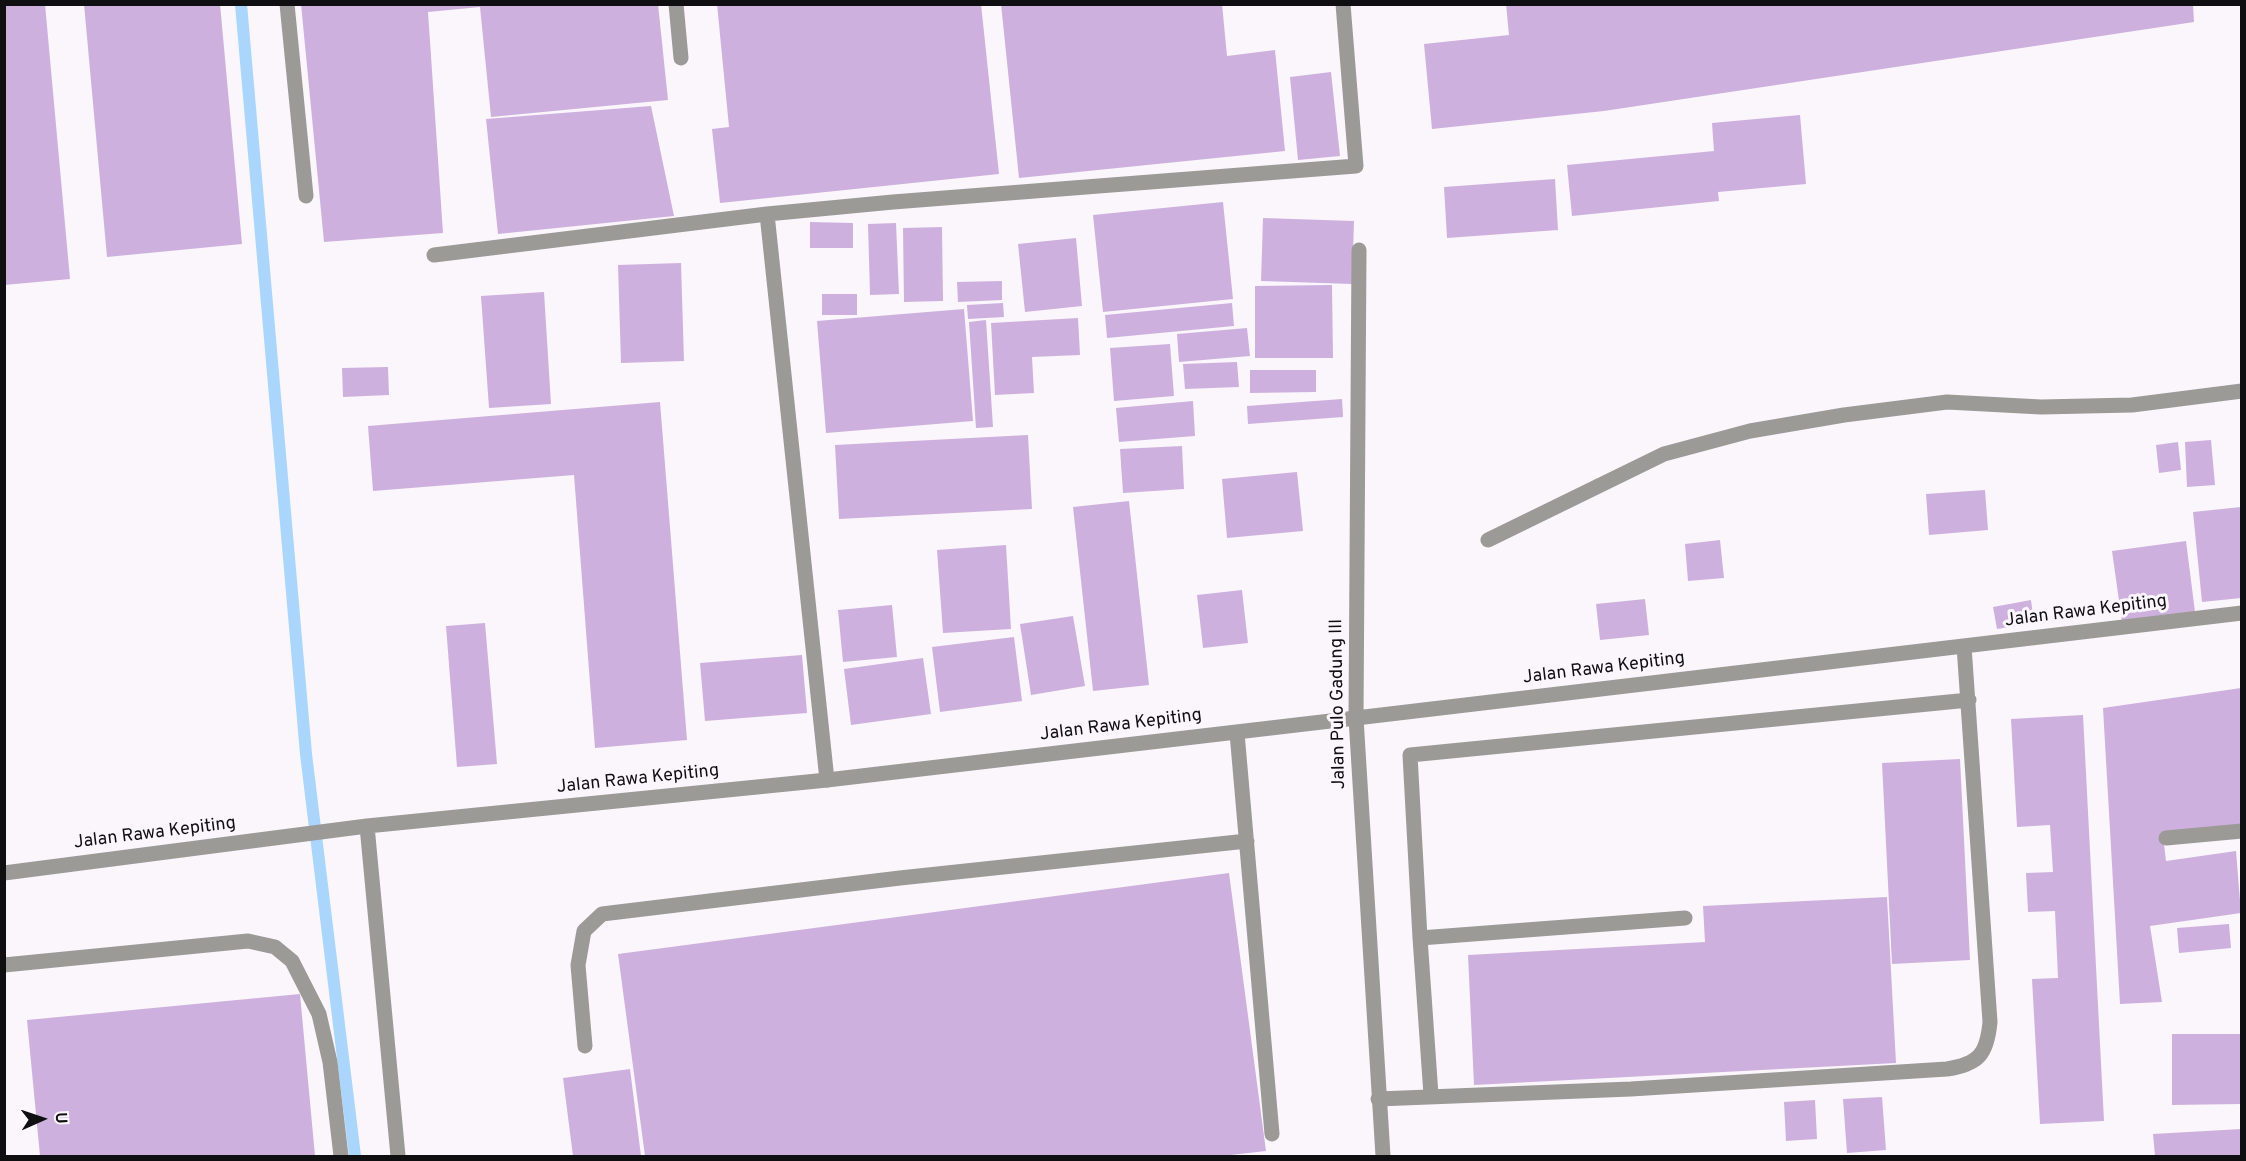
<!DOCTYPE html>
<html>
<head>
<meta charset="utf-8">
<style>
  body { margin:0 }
  #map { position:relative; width:2246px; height:1161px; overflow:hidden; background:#faf6fc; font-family:Overpass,sans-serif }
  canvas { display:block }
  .frame { position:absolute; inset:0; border:6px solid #0f0e10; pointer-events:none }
  .north { position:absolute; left:12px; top:1089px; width:60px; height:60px; -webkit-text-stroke:4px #faf6fc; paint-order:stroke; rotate:87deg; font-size:16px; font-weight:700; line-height:24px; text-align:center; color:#0f0e10 }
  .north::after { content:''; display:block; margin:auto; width:21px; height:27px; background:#0f0e10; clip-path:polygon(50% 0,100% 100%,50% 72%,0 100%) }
</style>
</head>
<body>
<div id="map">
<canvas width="2246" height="1161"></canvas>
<div class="frame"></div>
<div class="north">U</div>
</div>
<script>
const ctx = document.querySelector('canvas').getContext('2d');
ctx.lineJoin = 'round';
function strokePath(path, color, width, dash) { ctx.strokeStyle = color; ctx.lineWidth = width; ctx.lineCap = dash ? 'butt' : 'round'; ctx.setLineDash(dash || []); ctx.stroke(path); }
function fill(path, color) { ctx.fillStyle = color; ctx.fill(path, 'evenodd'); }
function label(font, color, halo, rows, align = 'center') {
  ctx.font = font + ' Overpass,sans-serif'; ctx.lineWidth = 6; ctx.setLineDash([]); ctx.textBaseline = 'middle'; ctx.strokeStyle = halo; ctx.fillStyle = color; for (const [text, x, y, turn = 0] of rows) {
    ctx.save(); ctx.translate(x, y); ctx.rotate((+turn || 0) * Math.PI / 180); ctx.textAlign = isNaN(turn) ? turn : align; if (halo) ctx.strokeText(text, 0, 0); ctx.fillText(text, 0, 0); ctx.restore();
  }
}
strokePath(new Path2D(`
  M241 4 306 754 355 1156`), '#aad6fd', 12);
fill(new Path2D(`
  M4 4H45L70 279 4 285Z
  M84 4H220L242 244 107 257Z
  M301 4H658L668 100 491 117 480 7 428 12 443 233 324 242Z
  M717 4H981L999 174 720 203 712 129 729 127Z
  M1001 4H1222L1227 56 1275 50 1285 151 1019 178Z
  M1506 4H2193L2194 22 1604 111 1432 129 1424 44 1509 35Z
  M1331 72 1340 156 1298 160 1290 77Z
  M651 106 674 216 498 234 486 119Z
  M1800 115 1806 184 1718 192 1719 201 1572 216 1567 165 1714 151 1712 123Z
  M1555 179 1558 230 1447 238 1444 187Z
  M1223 202 1233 299 1103 312 1093 215Z
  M1263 218 1354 221 1352 284 1261 281Z
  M810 222 853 223V248H810Z
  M896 223 899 294 870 295 868 224Z
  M942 227 943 301 904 302 903 228Z
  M1076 238 1082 306 1025 312 1018 244Z
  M681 263 684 361 621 363 618 265Z
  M1002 281V300L958 302 957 282Z
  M1332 285 1333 358H1255V286Z
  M544 292 551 404 489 408 481 296Z
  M822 294H857V315H822Z
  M1003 303 1004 317 968 319 967 305Z
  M1232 303 1234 326 1107 338 1105 315Z
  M964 309 973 421 826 433 817 321Z
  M1078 318 1080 355 1032 357 1034 393 995 395 991 323Z
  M986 320 993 427 976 428 969 322Z
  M1247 328 1250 356 1179 362 1177 334Z
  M1170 344 1174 396 1114 401 1110 348Z
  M1237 362 1239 387 1185 389 1183 364Z
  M388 367 389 395 343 397 342 368Z
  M1250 370H1316V392L1250 393Z
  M1342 399 1343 417 1248 424 1247 406Z
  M1193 401 1195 436 1119 442 1116 408Z
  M660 402 687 740 595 748 574 475 373 491 368 426Z
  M1028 435 1032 509 839 519 835 445Z
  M2211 440 2215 485 2187 487 2185 442Z
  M2178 442 2181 470 2159 473 2156 445Z
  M1182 446 1184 489 1123 493 1120 449Z
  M1297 472 1303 531 1227 538 1222 479Z
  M1985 490 1988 530 1929 535 1926 494Z
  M1129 501 1149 685 1093 691 1073 507Z
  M2241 507V598L2202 602 2193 512Z
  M1720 540 1724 578 1688 581 1685 544Z
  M2186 541 2195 612 2122 622 2112 551Z
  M1006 545 1011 629 943 633 937 550Z
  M1242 590 1248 643 1203 648 1197 595Z
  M1645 599 1649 635 1600 640 1596 604Z
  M2031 600 2034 623 1997 629 1993 607Z
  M892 605 897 657 843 662 838 610Z
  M1073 616 1085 686 1031 695 1020 624Z
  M485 623 497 764 457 767 446 626Z
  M1014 637 1022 701 940 712 932 647Z
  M802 655 807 713 705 721 700 663Z
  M923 658 931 714 851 725 844 669Z
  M2241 688V825L2163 836 2166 861 2236 851 2241 913 2150 926 2162 1002 2120 1004 2103 708Z
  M2083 715 2104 1121 2040 1124 2032 979 2058 978 2055 911 2028 912 2026 873 2053 872 2050 825 2017 827 2011 719Z
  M1960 759 1970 960 1892 964 1882 763Z
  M1229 873 1266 1151 1222 1156H645L618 954Z
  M1887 897 1896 1063 1474 1085 1468 955 1705 942 1703 906Z
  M2229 924 2231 948 2179 953 2177 928Z
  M300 994 315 1156H40L27 1020Z
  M2172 1034H2241V1104L2172 1105Z
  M630 1069 641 1156H573L563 1078Z
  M1882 1097 1886 1150 1847 1153 1843 1099Z
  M1815 1100 1817 1139 1786 1141 1784 1102Z
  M2241 1129V1156H2155L2153 1134Z`), '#ceb0de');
strokePath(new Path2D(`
  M287 4 306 196
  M676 4 681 58
  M767 214 827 780
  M1359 250 1356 718 2242 613
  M434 255 767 214 893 202 1356 166 1343 4
  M1488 540 1664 454 1750 431 1844 415 1947 402 2041 407 2132 405 2242 391
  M1237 733 1272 1134
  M2166 838 2242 831
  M1420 938 1410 755 1969 700
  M4 965 248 941 275 947 292 961 319 1014 330 1062 341 1156
  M585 1046 578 965 584 931 602 914 900 878 1247 841
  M1431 1095 1420 938 1685 918
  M1378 1099 1631 1089 1947 1069C1979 1064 1987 1054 1990 1022L1964 646`), '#9b9a97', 15);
strokePath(new Path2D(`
  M367 826 398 1156
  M4 873 367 826 827 780 1356 718 1383 1156`), '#9b9a97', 15);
label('18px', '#0f0e10', '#faf6fc', [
  ["Jalan Rawa Kepiting",2086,612,-7],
  ["Jalan Rawa Kepiting",1604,669,-7],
  ["Jalan Pulo Gadung III",1339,704,-91],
  ["Jalan Rawa Kepiting",1121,726,-7],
  ["Jalan Rawa Kepiting",638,780,-6],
  ["Jalan Rawa Kepiting",155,834,-7]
]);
</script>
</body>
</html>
